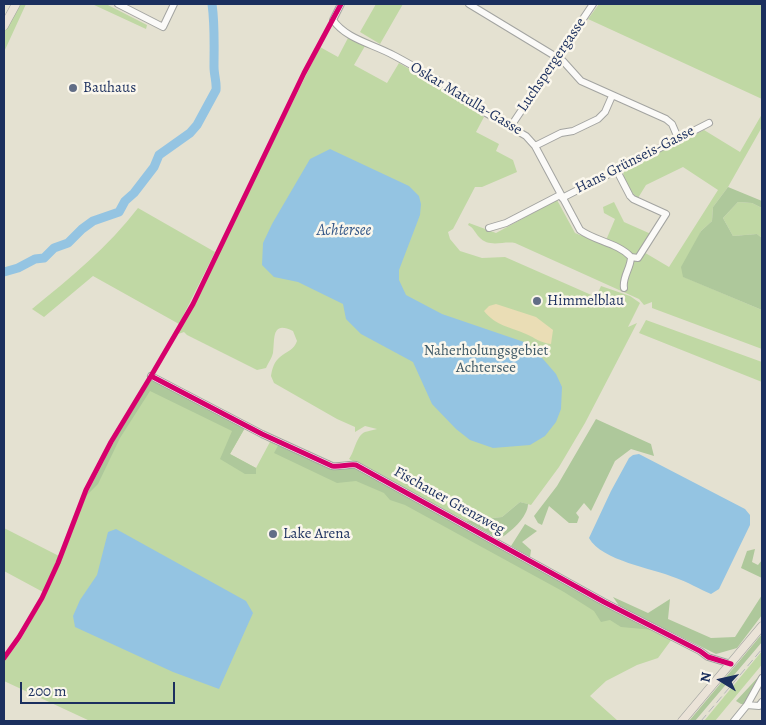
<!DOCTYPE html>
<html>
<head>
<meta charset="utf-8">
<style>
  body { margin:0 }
  #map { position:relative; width:766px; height:725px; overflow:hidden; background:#e4e1d1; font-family:Alegreya,serif }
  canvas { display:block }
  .frame { position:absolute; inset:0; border:5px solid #1b2f5e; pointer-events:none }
  .north { position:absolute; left:696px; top:655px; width:50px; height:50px; -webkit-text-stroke:4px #fbf7ec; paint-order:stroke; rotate:280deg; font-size:14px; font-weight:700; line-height:20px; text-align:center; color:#1b2f5e }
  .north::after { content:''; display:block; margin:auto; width:18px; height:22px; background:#1b2f5e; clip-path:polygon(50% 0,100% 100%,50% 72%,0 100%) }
  .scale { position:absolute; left:20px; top:682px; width:155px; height:22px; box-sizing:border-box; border:2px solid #1b2f5e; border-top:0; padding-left:6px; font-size:15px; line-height:18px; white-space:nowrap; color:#1b2f5e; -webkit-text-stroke:4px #fbf7ec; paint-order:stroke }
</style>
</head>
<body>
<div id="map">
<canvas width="766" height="725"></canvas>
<div class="frame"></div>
<div class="north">N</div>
<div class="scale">200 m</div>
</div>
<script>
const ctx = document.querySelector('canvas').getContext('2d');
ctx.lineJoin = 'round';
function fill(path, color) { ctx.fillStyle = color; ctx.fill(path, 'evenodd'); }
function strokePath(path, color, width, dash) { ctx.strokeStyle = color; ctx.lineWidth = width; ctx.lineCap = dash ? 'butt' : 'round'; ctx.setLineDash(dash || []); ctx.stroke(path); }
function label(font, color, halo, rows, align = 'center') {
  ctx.font = font + ' Alegreya,serif'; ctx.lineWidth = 5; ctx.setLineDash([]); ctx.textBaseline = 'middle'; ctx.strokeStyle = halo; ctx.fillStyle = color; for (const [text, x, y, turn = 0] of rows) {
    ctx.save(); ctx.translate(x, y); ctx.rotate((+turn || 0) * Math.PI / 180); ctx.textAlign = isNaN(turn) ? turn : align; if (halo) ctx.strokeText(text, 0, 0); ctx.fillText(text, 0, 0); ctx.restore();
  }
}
fill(new Path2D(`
  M18 4H26L4 52V31Z
  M92 4H106L147 25 146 29Z
  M376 4H403L380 44 360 32Z
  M599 4H762V99L588 19Z
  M348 38 365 46 354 65 387 83 399 63 465 101 468 107 484 117 476 132 499 144 496 151 513 160 517 172 482 187H475L453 229 448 232 450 239 460 251 482 258 505 257 596 297 601 286 630 296 640 303 628 327 637 323 585 423 559 467 531 505 520 502 502 517 466 521 349 459C355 451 356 436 365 432 369 431 373 430 377 429L365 426 355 432V427L337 419 274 383 271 376C272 369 274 362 280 357 287 351 294 350 297 341L293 331C271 320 275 339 273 353 272 358 268 363 266 368L257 370 187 335 184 332 178 334 320 47 338 57Z
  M762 114V127L728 187 713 207 712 221 701 231 684 277 762 310V349L652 308V302L644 305 639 299 515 243C502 241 489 248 479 237 475 233 474 228 468 225L469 223 496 233 557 200 575 233 604 245 615 219 604 213 603 207 614 202 624 222 651 234 642 251 669 267 718 190 683 167 646 185 638 198C630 192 623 181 623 170L704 130 740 152Z
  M738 202 752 203 762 208V238L757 234 733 236 723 218Z
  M138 208 215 252 179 324 93 276 44 317 32 309C70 278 108 247 138 208Z
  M646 320 762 362V382L639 333Z
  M151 380 246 426 230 454 256 468 271 440 337 470 344 467 355 465 511 554 672 639 658 658 637 665 606 681 590 696 618 721H90L4 681V662L21 639 39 607 54 578 86 496 117 436Z
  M4 528 59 556 43 592 4 571Z
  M762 651V664L760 667 715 721H704Z`), '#c0d8a4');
fill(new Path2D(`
  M728 187 762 201V208L752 203 738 202 723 218 733 236 757 234 762 238V310L683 277 681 267 701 231 712 221 713 207Z
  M151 380 246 426 230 454 256 468V474H245L220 459 232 431 150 391 120 438 98 484 86 496 117 436Z
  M596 419 651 444 654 456 631 449 615 461 591 511 584 503 576 513 579 517 577 523H569L549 506 542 525 538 523 534 516 557 486Z
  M279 444 337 470 344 467 355 465 510 554 654 630 621 627 610 620 601 622 594 611 564 592 405 505 390 500 384 493 356 481 337 483 274 453Z
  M520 502 528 504C528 517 510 533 499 539L466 521 502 517Z
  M525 524 537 531 522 542 531 550 530 557 511 546Z
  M755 549 752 562 758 565 762 560V578L741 568 747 551Z
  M762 595V615L737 648 716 654 620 607 613 597 648 613 670 599 668 619 711 638 735 637Z
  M762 634V642L695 721H689Z
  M762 673 744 704H741L736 701Z`), '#aec89b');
fill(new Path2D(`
  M496 304 536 317 553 330 551 344C541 343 535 338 526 334 510 327 496 326 484 311L489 306Z`), '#eaddb5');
fill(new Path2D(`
  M330 149 409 186 419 196 421 204 420 215 399 270V280L406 295 442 314 524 342 537 352 556 374 562 387 561 409 556 422 545 436 530 445 493 448 470 440 456 429 432 404 413 362 361 334 346 319 343 304 298 282 274 277 262 265 263 243 272 224 310 159Z
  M639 454 745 509 750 515V525L719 589 711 594C699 589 688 582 676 578 652 568 602 561 589 538L611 491 629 458 633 455Z
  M116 529 246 601 253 613 219 689 173 672 75 627 73 616 80 600 97 575 108 532Z`), '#94c4e2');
strokePath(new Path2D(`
  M4 272 18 268 35 259 44 258 54 248 68 243 82 229 93 221 119 212 125 201 134 193 154 167 159 155 190 133 197 125 216 90C217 83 214 75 214 67 214 46 215 25 212 4`), '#94c4e2', 9);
const minor = new Path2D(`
  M118 4 163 27 174 4
  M341 4 333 20C346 39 373 44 393 55 418 68 443 84 468 98L472 105 526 136 535 146 580 230C595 241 618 243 631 257L638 258 666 214 633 199 630 196 616 169
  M469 4 563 61 581 81 666 119 672 124 678 138
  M511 126 593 4
  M535 146 561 133 573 131 598 119 605 112 612 96
  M562 198 709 123
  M489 228 506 223 560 195
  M624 288C622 277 631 268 631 257
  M151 376 262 434 332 466C341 467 348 464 356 465L604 602 700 651 708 657 731 664
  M747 705 759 706 762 702
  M734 721 747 705 762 678`);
const major = new Path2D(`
  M4 26 16 4
  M682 721 762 626`);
strokePath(minor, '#a3a4a1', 8);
strokePath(major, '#a3a4a1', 9);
strokePath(minor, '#fbfaf8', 6);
strokePath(major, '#ebe3d8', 8);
strokePath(new Path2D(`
  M701 721 762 649`), '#b5b7ba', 1, [8, 4]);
strokePath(new Path2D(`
  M151 376 262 434 332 466C341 467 348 464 356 465L604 602 700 651 708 657 731 664
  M4 658 19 637 42 598 58 563 86 490 111 442 151 376 193 304 304 73 341 4`), '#d6006c', 5);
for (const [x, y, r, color] of [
  [73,88,5,"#616d86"],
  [537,301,5,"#616d86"],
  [273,534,5,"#616d86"]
]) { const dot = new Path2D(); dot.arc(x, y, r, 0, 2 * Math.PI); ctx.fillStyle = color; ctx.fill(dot); strokePath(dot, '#fbf7ec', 2); }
label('15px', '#1b2f5e', '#fbf7ec', [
  ["Luchspergergasse",552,65,-56],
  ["Oskar Matulla-Gasse",466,99,31],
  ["Hans Grünseis-Gasse",635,160,-27],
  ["Fischauer Grenzweg",449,501,29]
]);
label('15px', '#1b2f5e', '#fbf7ec', [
  ["Bauhaus",83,88],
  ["Himmelblau",547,301],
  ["Lake Arena",283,534]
], 'left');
label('15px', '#3d5866', '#fbf7ec', [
  ["Naherholungsgebiet",486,351],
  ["Achtersee",486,368]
]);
label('italic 16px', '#355888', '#fbf7ec', [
  ["Achtersee",344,231]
]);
</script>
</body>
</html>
